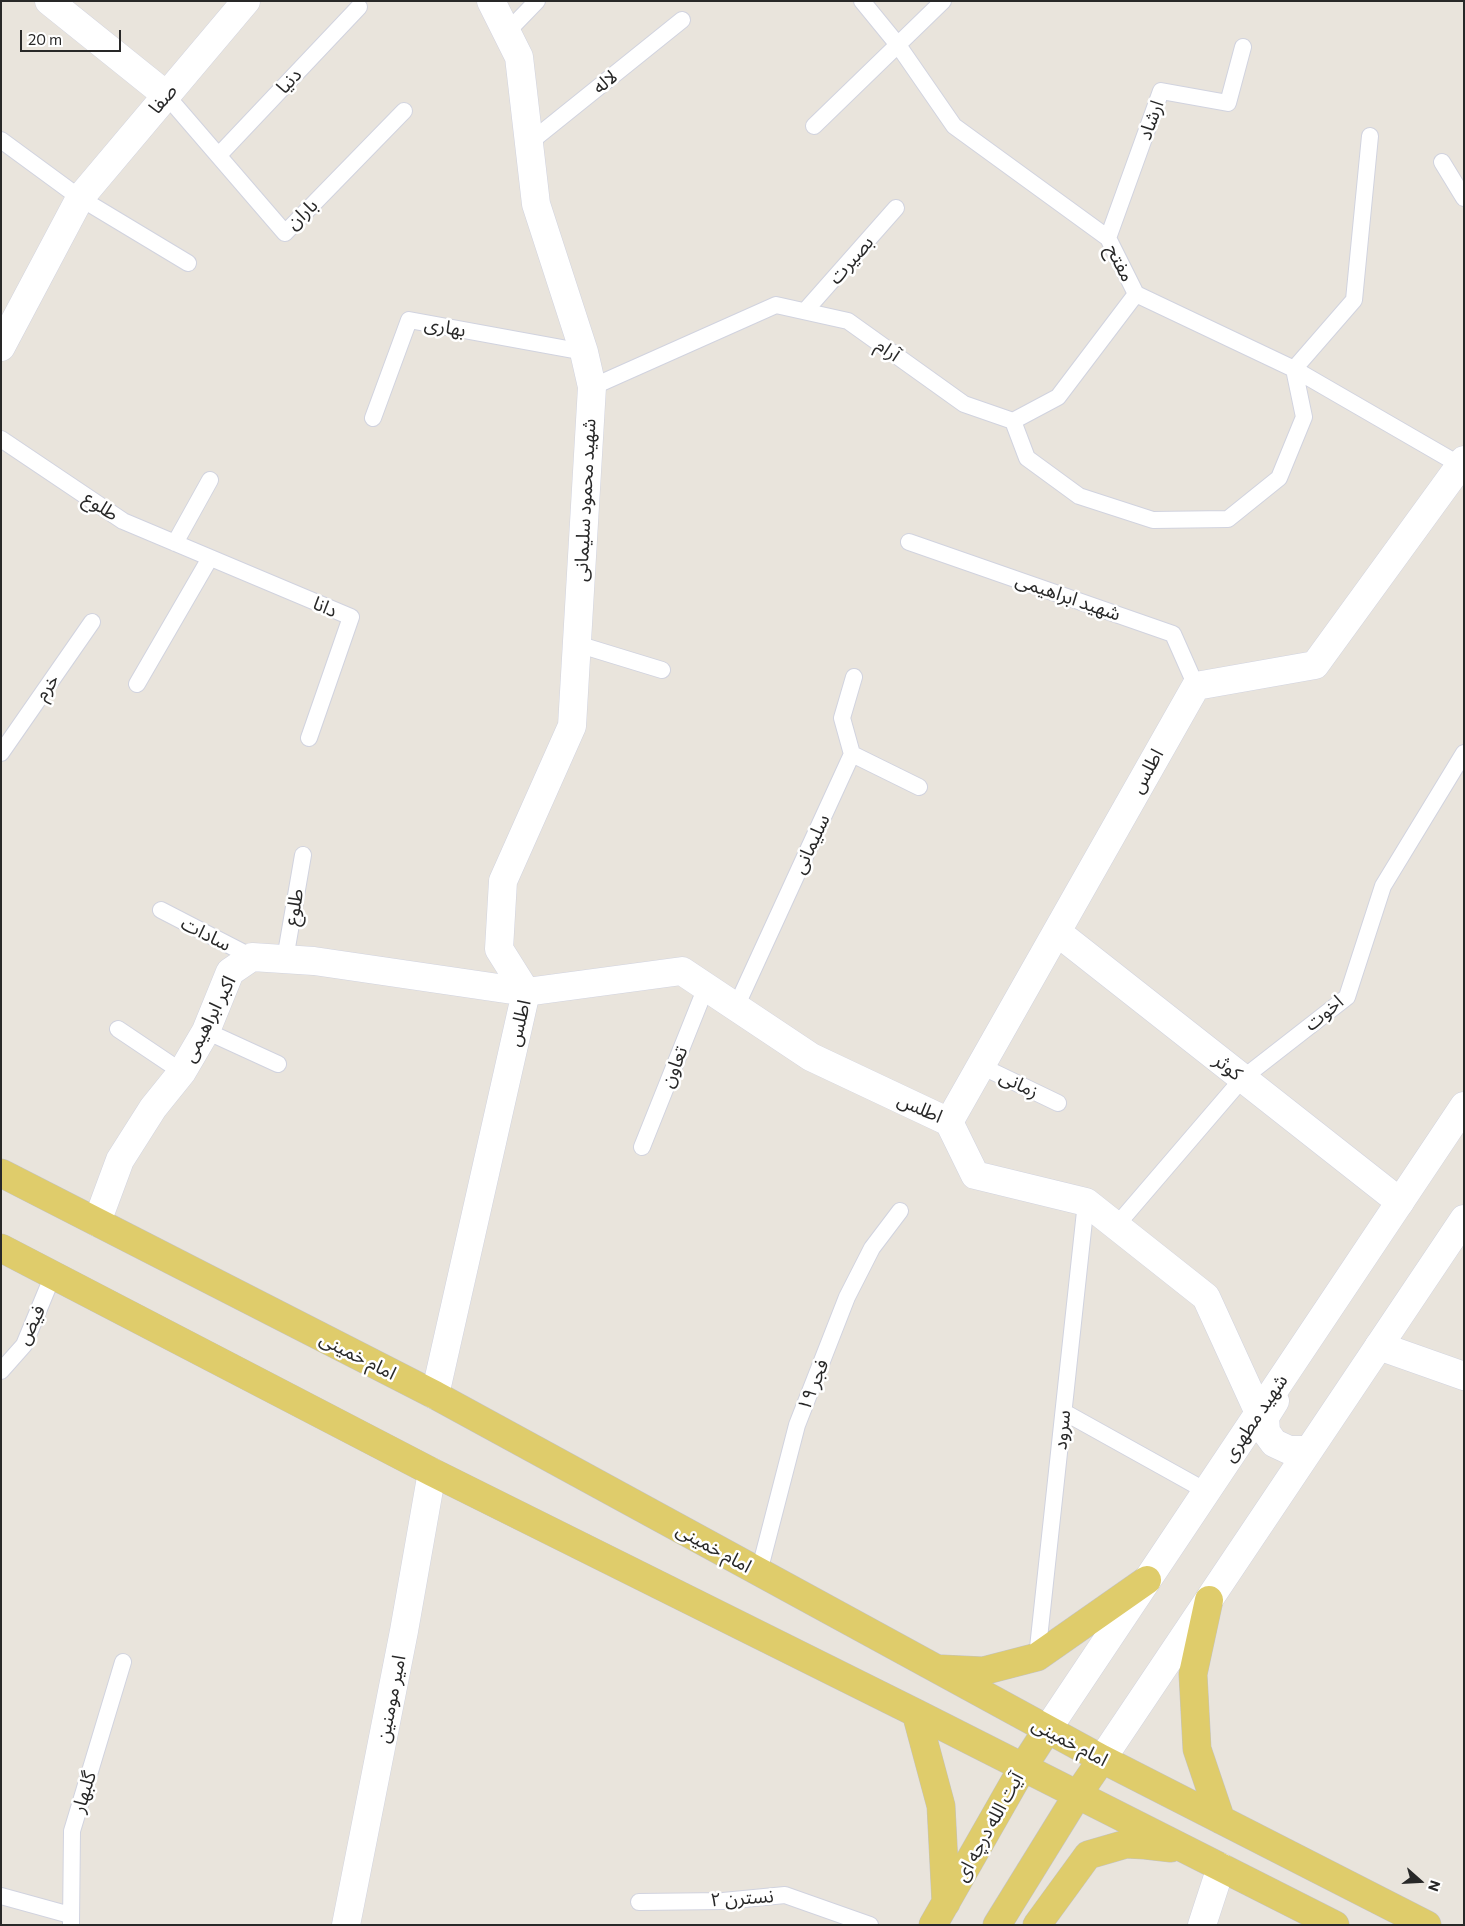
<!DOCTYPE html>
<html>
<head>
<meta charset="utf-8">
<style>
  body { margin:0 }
  #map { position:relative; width:1465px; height:1926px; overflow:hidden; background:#e9e4dc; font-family:Commissioner,sans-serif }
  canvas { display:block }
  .frame { position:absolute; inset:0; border:2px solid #282828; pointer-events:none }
  .north { position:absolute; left:1395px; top:1856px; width:50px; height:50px; -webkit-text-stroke:4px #fff; paint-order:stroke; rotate:109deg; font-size:14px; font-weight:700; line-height:20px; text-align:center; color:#282828 }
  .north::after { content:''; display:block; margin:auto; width:18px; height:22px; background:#282828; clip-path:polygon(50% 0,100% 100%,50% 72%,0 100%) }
  .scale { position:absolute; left:20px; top:30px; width:101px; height:22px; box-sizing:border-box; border:2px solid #282828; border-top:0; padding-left:6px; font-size:15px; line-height:18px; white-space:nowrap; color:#282828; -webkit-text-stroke:4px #fff; paint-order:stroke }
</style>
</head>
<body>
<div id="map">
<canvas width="1465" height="1926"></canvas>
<div class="frame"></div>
<div class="north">N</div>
<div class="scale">20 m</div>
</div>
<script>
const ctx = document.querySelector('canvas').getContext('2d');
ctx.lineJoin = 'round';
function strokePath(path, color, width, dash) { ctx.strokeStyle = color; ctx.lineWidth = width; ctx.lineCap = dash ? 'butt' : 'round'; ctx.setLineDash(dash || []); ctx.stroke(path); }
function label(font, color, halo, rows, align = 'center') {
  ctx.font = font + ' Commissioner,"Noto Sans Arabic",sans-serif'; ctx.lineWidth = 5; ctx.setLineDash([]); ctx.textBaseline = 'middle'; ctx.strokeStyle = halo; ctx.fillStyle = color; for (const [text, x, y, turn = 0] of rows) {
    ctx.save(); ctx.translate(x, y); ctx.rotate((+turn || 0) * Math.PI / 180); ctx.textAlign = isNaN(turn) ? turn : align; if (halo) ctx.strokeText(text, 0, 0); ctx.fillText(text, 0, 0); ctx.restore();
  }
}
const lane = new Path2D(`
  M862 1 898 45 954 126 1108 238 1136 294 1294 369 1460 465
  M507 32 537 1
  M166 95 285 233 404 111
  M814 126 943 1
  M1 140 80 198 188 263
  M529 143 682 20
  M219 155 359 7
  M1442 162 1464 198
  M1108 238 1161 91 1228 103 1243 47
  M805 311 896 208
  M592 387 776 305 848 321 964 404 1013 421 1058 397 1136 294
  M373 418 409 320 584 352
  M1013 421 1027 458 1079 496 1153 520 1228 519 1279 478 1304 417 1294 369 1354 300 1370 136
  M1 439 123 521 351 617 309 738
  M909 542 1173 634 1196 686
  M175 543 210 480
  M577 644 662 670
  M137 684 210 558
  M1 753 92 622
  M852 754 919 787
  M161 910 252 957
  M285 959 303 855
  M736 1007 852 754 842 718 854 677
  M118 1029 182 1072
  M206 1031 278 1064
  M981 1066 1058 1103
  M642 1147 706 987
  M1116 1226 1243 1078 1347 997 1383 886 1464 753
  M1 1371 24 1345 53 1275
  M1064 1412 1206 1491
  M759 1572 797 1425 847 1297 872 1248 900 1211
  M1037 1657 1086 1202
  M1 1896 70 1915
  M639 1902 723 1901 785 1895 870 1925
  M71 1925 72 1831 123 1662`);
const street = new Path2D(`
  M49 1 166 95
  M491 1 519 57 536 204 584 352 592 387 572 726 503 881 499 949 526 992
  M1 347 80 198 246 1
  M1057 932 1400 1202
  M949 1122 1196 686 1315 665 1464 460
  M949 1122 975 1175 1086 1202 1206 1297 1259 1413
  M97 1222 120 1160 153 1108 182 1072 206 1031 230 972 252 957 314 961 526 992
  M1379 1346 1464 1376
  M435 1395 526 992 682 971 811 1057 949 1122
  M346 1925 404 1631 432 1472
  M1202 1925 1221 1867`);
const secondary = new Path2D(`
  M1275 1401 1265 1417 1266 1432 1274 1443 1289 1450H1308
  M1047 1730 1464 1106
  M1102 1759 1464 1219`);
const primary = new Path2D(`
  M1 1173 435 1395 1102 1759 1427 1925
  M1 1248 432 1472 916 1713 1335 1925
  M1209 1600 1193 1674 1197 1749 1221 1820
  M942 1669 983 1671 1037 1657 1147 1580
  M916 1713 941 1806 946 1903
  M933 1925 1023 1767 1047 1730
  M997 1925 1078 1794 1102 1759
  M1037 1925 1088 1855 1126 1844 1145 1845 1171 1848`);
strokePath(lane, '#d1d3df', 18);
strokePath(street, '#d1d3df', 29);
strokePath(secondary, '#d1d3df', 29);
strokePath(primary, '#c3c3c3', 29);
strokePath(lane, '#fff', 16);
strokePath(street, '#fff', 28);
strokePath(secondary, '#fff', 28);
strokePath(primary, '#dfcc6b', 28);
label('19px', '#282828', '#fff', [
  ["دنیا",289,81,-47],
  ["لاله",605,82,-39],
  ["صفا",163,99,-50],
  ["ارشاد",1151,120,-70],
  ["باران",302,214,-43],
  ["بصیرت",851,260,-49],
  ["مفتح",1120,263,63],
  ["بهاری",445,327,10],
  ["آرام",888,350,35],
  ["شهید محمود سلیمانی",585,500,-87],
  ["طلوع",101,506,33],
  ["شهید ابراهیمی",1068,597,19],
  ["دانا",325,607,23],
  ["خرم",47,687,-55],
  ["اطلس",1147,771,-61],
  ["سلیمانی",811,844,-65],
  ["طلوع",294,907,-80],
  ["سادات",206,934,27],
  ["اخوت",1324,1013,-40],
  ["اکبر ابراهیمی",209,1019,-63],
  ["اطلس",519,1023,-76],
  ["تعاون",674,1067,-68],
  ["کوثر",1228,1067,38],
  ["زمانی",1019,1084,26],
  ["اطلس",920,1108,24],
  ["فیض",31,1325,-64],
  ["امام خمینی",358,1356,27],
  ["فجر ۱۹",813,1385,-68],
  ["شهید مطهری",1255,1418,-56],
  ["سرود",1062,1430,-84],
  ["امام خمینی",714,1548,29],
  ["امیر مومنین",391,1699,-79],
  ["امام خمینی",1070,1742,28],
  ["گلبهار",84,1792,-73],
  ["آیت الله درچه ای",989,1827,-61],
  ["نسترن ۲",742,1898,-4]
]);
</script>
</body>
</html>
